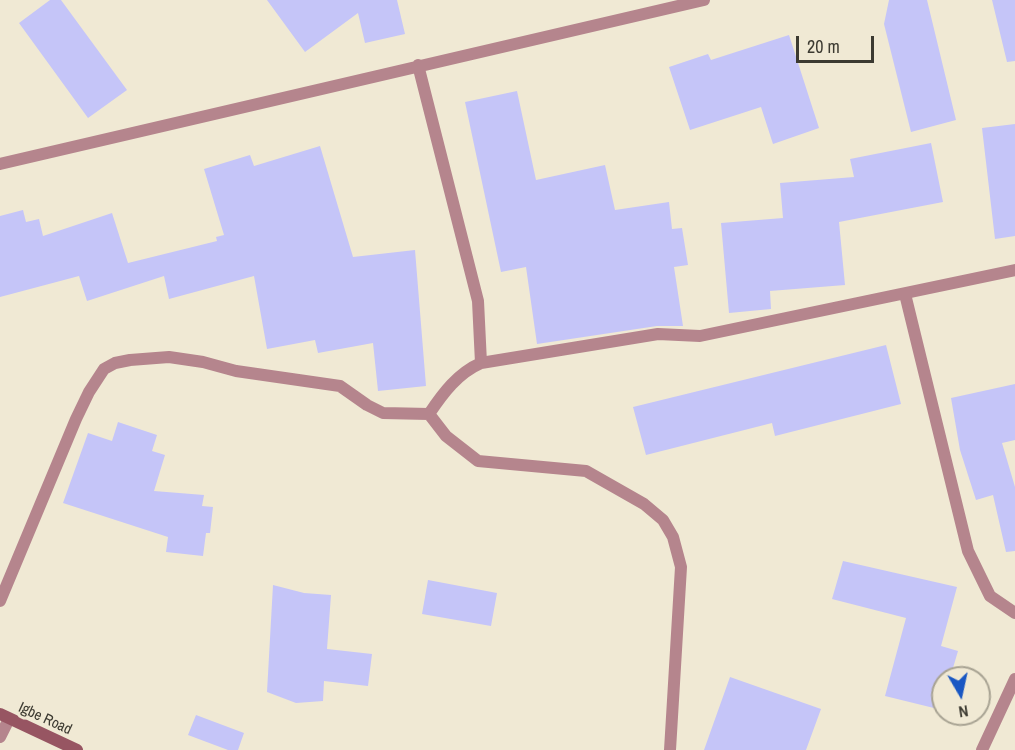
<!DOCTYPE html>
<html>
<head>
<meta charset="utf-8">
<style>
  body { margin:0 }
  #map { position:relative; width:1015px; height:750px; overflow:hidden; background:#f0e9d4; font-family:"Archivo Narrow",sans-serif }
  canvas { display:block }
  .north { position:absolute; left:931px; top:666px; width:60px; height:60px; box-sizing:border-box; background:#f0e9d4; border:2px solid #a8a393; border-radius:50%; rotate:171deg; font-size:16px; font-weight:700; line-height:24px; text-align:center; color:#3c3a31 }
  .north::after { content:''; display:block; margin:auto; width:21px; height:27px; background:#1957c3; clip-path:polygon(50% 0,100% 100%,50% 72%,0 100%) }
  .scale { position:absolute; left:796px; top:36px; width:78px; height:27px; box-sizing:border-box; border:3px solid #3c3a31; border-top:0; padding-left:8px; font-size:18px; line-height:21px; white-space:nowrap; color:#3c3a31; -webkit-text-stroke:4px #f0e9d4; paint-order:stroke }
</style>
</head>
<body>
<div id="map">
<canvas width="1015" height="750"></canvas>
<div class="north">N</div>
<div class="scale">20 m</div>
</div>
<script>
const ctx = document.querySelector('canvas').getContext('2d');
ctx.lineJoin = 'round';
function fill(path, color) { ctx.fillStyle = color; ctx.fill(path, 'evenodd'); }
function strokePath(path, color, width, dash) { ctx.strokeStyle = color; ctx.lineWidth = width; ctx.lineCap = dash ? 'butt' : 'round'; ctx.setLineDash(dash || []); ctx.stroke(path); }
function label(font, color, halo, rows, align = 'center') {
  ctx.font = font + ' "Archivo Narrow",sans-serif'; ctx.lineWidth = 6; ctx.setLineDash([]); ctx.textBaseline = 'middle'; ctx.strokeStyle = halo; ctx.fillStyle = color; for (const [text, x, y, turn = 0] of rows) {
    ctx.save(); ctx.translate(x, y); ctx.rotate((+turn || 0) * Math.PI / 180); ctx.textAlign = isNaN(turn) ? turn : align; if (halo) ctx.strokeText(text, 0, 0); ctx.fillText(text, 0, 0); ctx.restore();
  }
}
fill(new Path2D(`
  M50 0H61L127 90 88 118 19 23Z
  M267 0H397L405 34 365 43 358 13 305 52Z
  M889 0H927L956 120 911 132 884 24Z
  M992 0H1015V61L1007 62Z
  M789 35 819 128 773 144 761 107 690 130 669 67 708 54 711 60Z
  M517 91 536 180 605 165 615 210 669 202 672 229 682 228 688 265 674 267 683 326H657L537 344 526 267 501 272 465 102Z
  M1015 124V236L995 239 982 128Z
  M931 143 943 202 839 222 845 285 770 291 771 309 729 313 721 223 783 218 780 183 854 177 850 159Z
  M320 146 353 257 415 250 426 386 378 391 373 343 318 353 315 340 267 349 254 276 169 299 164 276 87 301 79 276 0 297V216L23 210 26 222 39 219 43 236 112 213 128 263 217 241 216 237 224 235 204 169 250 155 254 166Z
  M886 345 901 404 775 436 772 423 646 455 633 407Z
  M1015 384V440L1002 443 1015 487V551L1006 552 993 495 976 500 960 450 951 398Z
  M118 422 157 435 152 451 165 455 154 491 204 495 202 506 213 507 210 533H206L203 556 166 552 168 537 63 503 88 433 112 441Z
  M843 561 957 587 941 646 958 651 950 678H943L942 710 885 696 906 618 832 599Z
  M428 580 497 593 491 626 422 614Z
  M273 585 304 593 331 595 327 649 372 654 368 686 324 681 323 701 296 703 267 692Z
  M730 677 821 709 806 750H704Z
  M196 715 244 733 238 750H228L188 735Z`), '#c5c5f8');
strokePath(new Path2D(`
  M418 65 478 301 481 363
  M0 164 704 0
  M905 294 968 551 990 596 1015 613
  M429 414 446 436 478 461 586 471 644 504 663 520 673 537 681 567 670 750
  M0 601 76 419 89 392 104 369 115 363 130 360 169 357 203 362 236 371 340 386 367 405 383 413 429 414C443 393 458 373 481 363L658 334 700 336 1015 270
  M0 737 9 719
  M982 750 1015 679`), '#b5858d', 12);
strokePath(new Path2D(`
  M0 714 77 750`), '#975562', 12);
label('15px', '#3c3a31', '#f0e9d4', [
  ["Igbe Road",45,719,25]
]);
</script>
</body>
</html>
